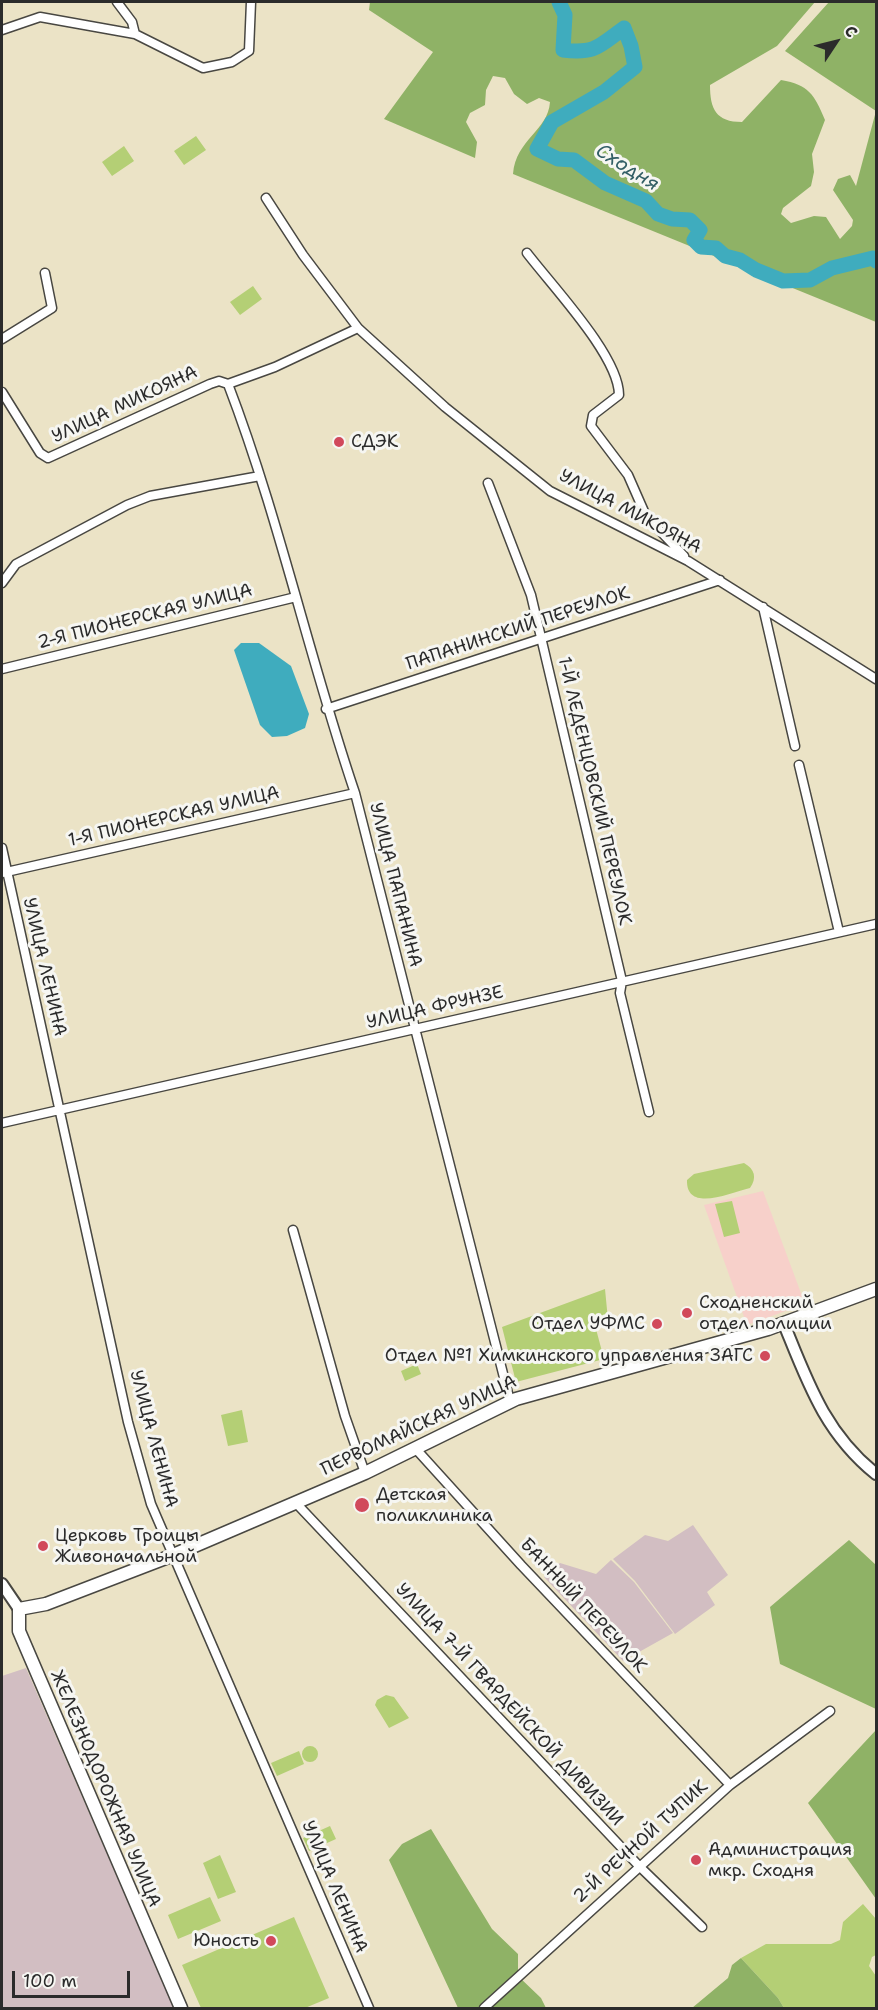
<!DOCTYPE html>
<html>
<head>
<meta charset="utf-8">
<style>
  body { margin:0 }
  #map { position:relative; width:878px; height:2010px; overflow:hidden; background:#ebe3c6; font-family:"Shantell Sans",sans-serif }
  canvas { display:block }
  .frame { position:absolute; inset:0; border:3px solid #2b2b2b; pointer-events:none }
  .north { position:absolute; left:806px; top:12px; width:60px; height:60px; -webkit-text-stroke:4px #f6f6f2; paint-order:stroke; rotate:55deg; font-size:16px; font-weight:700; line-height:24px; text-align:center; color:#2b2b2b }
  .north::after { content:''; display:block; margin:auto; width:21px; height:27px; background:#2b2b2b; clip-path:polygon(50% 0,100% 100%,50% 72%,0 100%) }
  .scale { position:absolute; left:12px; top:1971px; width:118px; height:27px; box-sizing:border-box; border:3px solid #2b2b2b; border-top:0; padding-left:8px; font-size:18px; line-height:21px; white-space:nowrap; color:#2b2b2b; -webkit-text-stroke:4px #f6f6f2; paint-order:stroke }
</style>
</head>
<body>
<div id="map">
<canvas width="878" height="2010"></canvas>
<div class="frame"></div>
<div class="north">С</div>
<div class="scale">100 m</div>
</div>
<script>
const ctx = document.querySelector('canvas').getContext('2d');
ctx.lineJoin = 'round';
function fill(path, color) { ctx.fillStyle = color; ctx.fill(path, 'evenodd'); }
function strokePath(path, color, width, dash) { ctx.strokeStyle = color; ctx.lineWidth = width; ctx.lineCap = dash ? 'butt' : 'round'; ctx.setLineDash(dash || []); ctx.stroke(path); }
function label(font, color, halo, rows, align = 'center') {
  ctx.font = font + ' "Shantell Sans",sans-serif'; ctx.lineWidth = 6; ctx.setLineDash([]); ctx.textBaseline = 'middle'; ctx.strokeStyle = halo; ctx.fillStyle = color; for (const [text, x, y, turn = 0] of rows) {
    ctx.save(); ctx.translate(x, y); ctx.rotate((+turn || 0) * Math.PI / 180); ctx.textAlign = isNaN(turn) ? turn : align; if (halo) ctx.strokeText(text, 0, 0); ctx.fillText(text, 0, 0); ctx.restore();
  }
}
fill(new Path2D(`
  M763 1191 805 1304 747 1325 704 1205Z`), '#f7d0ca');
fill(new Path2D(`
  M693 1525 728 1575 707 1592 715 1605 675 1634 635 1581 613 1559 645 1535 668 1541Z
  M611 1560 634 1582 673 1633 623 1661 544 1577 560 1563 596 1574Z
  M26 1668 174 2008H2V1676Z`), '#d2bec2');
fill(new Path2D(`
  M196 136 206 150 184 165 174 151Z
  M124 146 134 161 112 176 102 162Z
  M253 286 262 299 240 315 230 302Z
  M744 1163C755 1169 757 1178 750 1188 730 1193 686 1213 687 1180L694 1174Z
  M732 1201 740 1233 724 1237 715 1204Z
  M605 1289 608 1320 596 1329 604 1359 516 1382 502 1327Z
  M417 1364 421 1374 405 1381 401 1371Z
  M242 1410 248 1442 228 1446 221 1415Z
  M386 1695 394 1697 409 1718 389 1728 375 1705 377 1700Z
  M302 1754a8 8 0 1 1 16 0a8 8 0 1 1-16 0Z
  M299 1751 304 1764 277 1776 271 1763Z
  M330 1826 336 1839 309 1851 303 1838Z
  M220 1855 236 1892 218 1899 203 1863Z
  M210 1897 221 1921 178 1939 168 1915Z
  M863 1904 876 1919V1955L872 1957 869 1966 876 1976V2008H784L778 1998 741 1958 766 1944H831L840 1940 843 1922Z
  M294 1917 329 1998 305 2008H201L182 1965Z`), '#b4cf75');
fill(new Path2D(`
  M370 2H815L777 46 710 85C710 109 716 122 742 122L781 80C809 85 814 94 825 120L812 154 814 172 811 186 783 208 781 214 791 223 814 216 826 217 840 239 852 226 853 220 833 190 838 179 850 175 856 186 876 111 785 51 829 2H876V322L513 174C516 139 548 131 550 102L539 98 527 104 514 94 505 78 493 76 486 90 485 105 470 113 466 122 477 142 475 158 384 119 433 52 369 10Z
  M849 1540 876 1565V1709L780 1664 770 1607Z
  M876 1730V1899L808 1803Z
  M431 1829 492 1929 518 1954V1976L541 1998 546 2008H458L389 1860 402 1844Z
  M741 1958 778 1998 784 2008H692L728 1978 732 1965Z`), '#8fb266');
fill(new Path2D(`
  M241 643H259L291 666 309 714 305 728 287 736 272 737 260 725 234 650Z`), '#3facbe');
strokePath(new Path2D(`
  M559 2 565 15 563 50C596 54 599 46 624 28L631 46 635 67 604 92 552 122 537 149 558 159 574 160 605 183 646 201 658 214 672 219 690 220 700 230 694 240 701 247 716 248 725 256 740 260 756 270 783 281 810 280 832 268 873 258 876 261`), '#3facbe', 15);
const minor = new Path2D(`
  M117 2 132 22 135 34
  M2 30 40 17 135 34 203 68 232 62 249 51 251 2
  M266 198 303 255 358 328
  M527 253C552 286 619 356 619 395L593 415 591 426 628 475 646 516 684 556
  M2 339 52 308 45 273
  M228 384C279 517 309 658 355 793L510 1401
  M2 392 40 453 48 458 210 384 219 381 228 384 275 367 358 328 445 407 550 491 688 561 876 679
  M488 483 531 595 622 981 620 993 649 1112
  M2 583 16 564 127 505 150 496 260 476
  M763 607 795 746
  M2 669 296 597
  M326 709 720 580
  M799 765 839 932
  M2 848 128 1422 151 1504 369 2008
  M2 873 355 793
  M2 1123 876 924
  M293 1230 345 1416 365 1473
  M415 1448 521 1565 730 1785
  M295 1502 639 1866 702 1927
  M484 2008 730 1785 830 1711`);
const tertiary = new Path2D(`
  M784 1324C808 1383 825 1433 876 1474
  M2 1584 19 1609`);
const secondary = new Path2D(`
  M181 2008 19 1631V1609L46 1604 171 1556 365 1473 516 1399 768 1329 876 1289`);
strokePath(minor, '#484742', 11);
strokePath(tertiary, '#484742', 14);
strokePath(secondary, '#484742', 15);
strokePath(minor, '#fff', 8);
strokePath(tertiary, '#fff', 10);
strokePath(secondary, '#fff', 12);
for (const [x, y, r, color] of [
  [339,442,6,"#d1495b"],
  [687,1313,6,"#d1495b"],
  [657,1324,6,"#d1495b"],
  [765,1356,6,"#d1495b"],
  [362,1505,8,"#d1495b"],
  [43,1546,6,"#d1495b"],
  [696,1860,6,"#d1495b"],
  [271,1941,6,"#d1495b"]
]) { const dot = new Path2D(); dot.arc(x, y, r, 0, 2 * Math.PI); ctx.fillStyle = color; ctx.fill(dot); strokePath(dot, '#f6f6f2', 2); }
label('18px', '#2b2b2b', '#f6f6f2', [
  ["УЛИЦА МИКОЯНА",125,405,-25],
  ["УЛИЦА МИКОЯНА",630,512,28],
  ["2-Я ПИОНЕРСКАЯ УЛИЦА",145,617,-14],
  ["ПАПАНИНСКИЙ ПЕРЕУЛОК",518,629,-18],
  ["1-Й ЛЕДЕНЦОВСКИЙ ПЕРЕУЛОК",594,791,77],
  ["1-Я ПИОНЕРСКАЯ УЛИЦА",174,817,-13],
  ["УЛИЦА ПАПАНИНА",395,885,76],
  ["УЛИЦА ЛЕНИНА",44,967,77],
  ["УЛИЦА ФРУНЗЕ",435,1008,-13],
  ["ПЕРВОМАЙСКАЯ УЛИЦА",419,1426,-25],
  ["УЛИЦА ЛЕНИНА",153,1439,75],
  ["БАННЫЙ ПЕРЕУЛОК",583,1606,47],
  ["УЛИЦА 7-Й ГВАРДЕЙСКОЙ ДИВИЗИИ",509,1705,47],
  ["ЖЕЛЕЗНОДОРОЖНАЯ УЛИЦА",105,1789,67],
  ["2-Й РЕЧНОЙ ТУПИК",641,1842,-42],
  ["УЛИЦА ЛЕНИНА",334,1887,67]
]);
label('18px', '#2b2b2b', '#f6f6f2', [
  ["СДЭК",351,442],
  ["Сходненский",699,1303],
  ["отдел полиции",699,1324],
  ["Отдел УФМС",645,1324,"right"],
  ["Отдел №1 Химкинского управления ЗАГС",753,1356,"right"],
  ["Детская",376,1495],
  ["поликлиника",376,1516],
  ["Церковь Троицы",55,1536],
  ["Живоначальной",55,1557],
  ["Администрация",708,1850],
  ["мкр. Сходня",708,1871],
  ["Юность",259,1941,"right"]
], 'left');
label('italic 20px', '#335f66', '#f6f6f2', [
  ["Сходня",627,168,32]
]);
</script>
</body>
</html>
